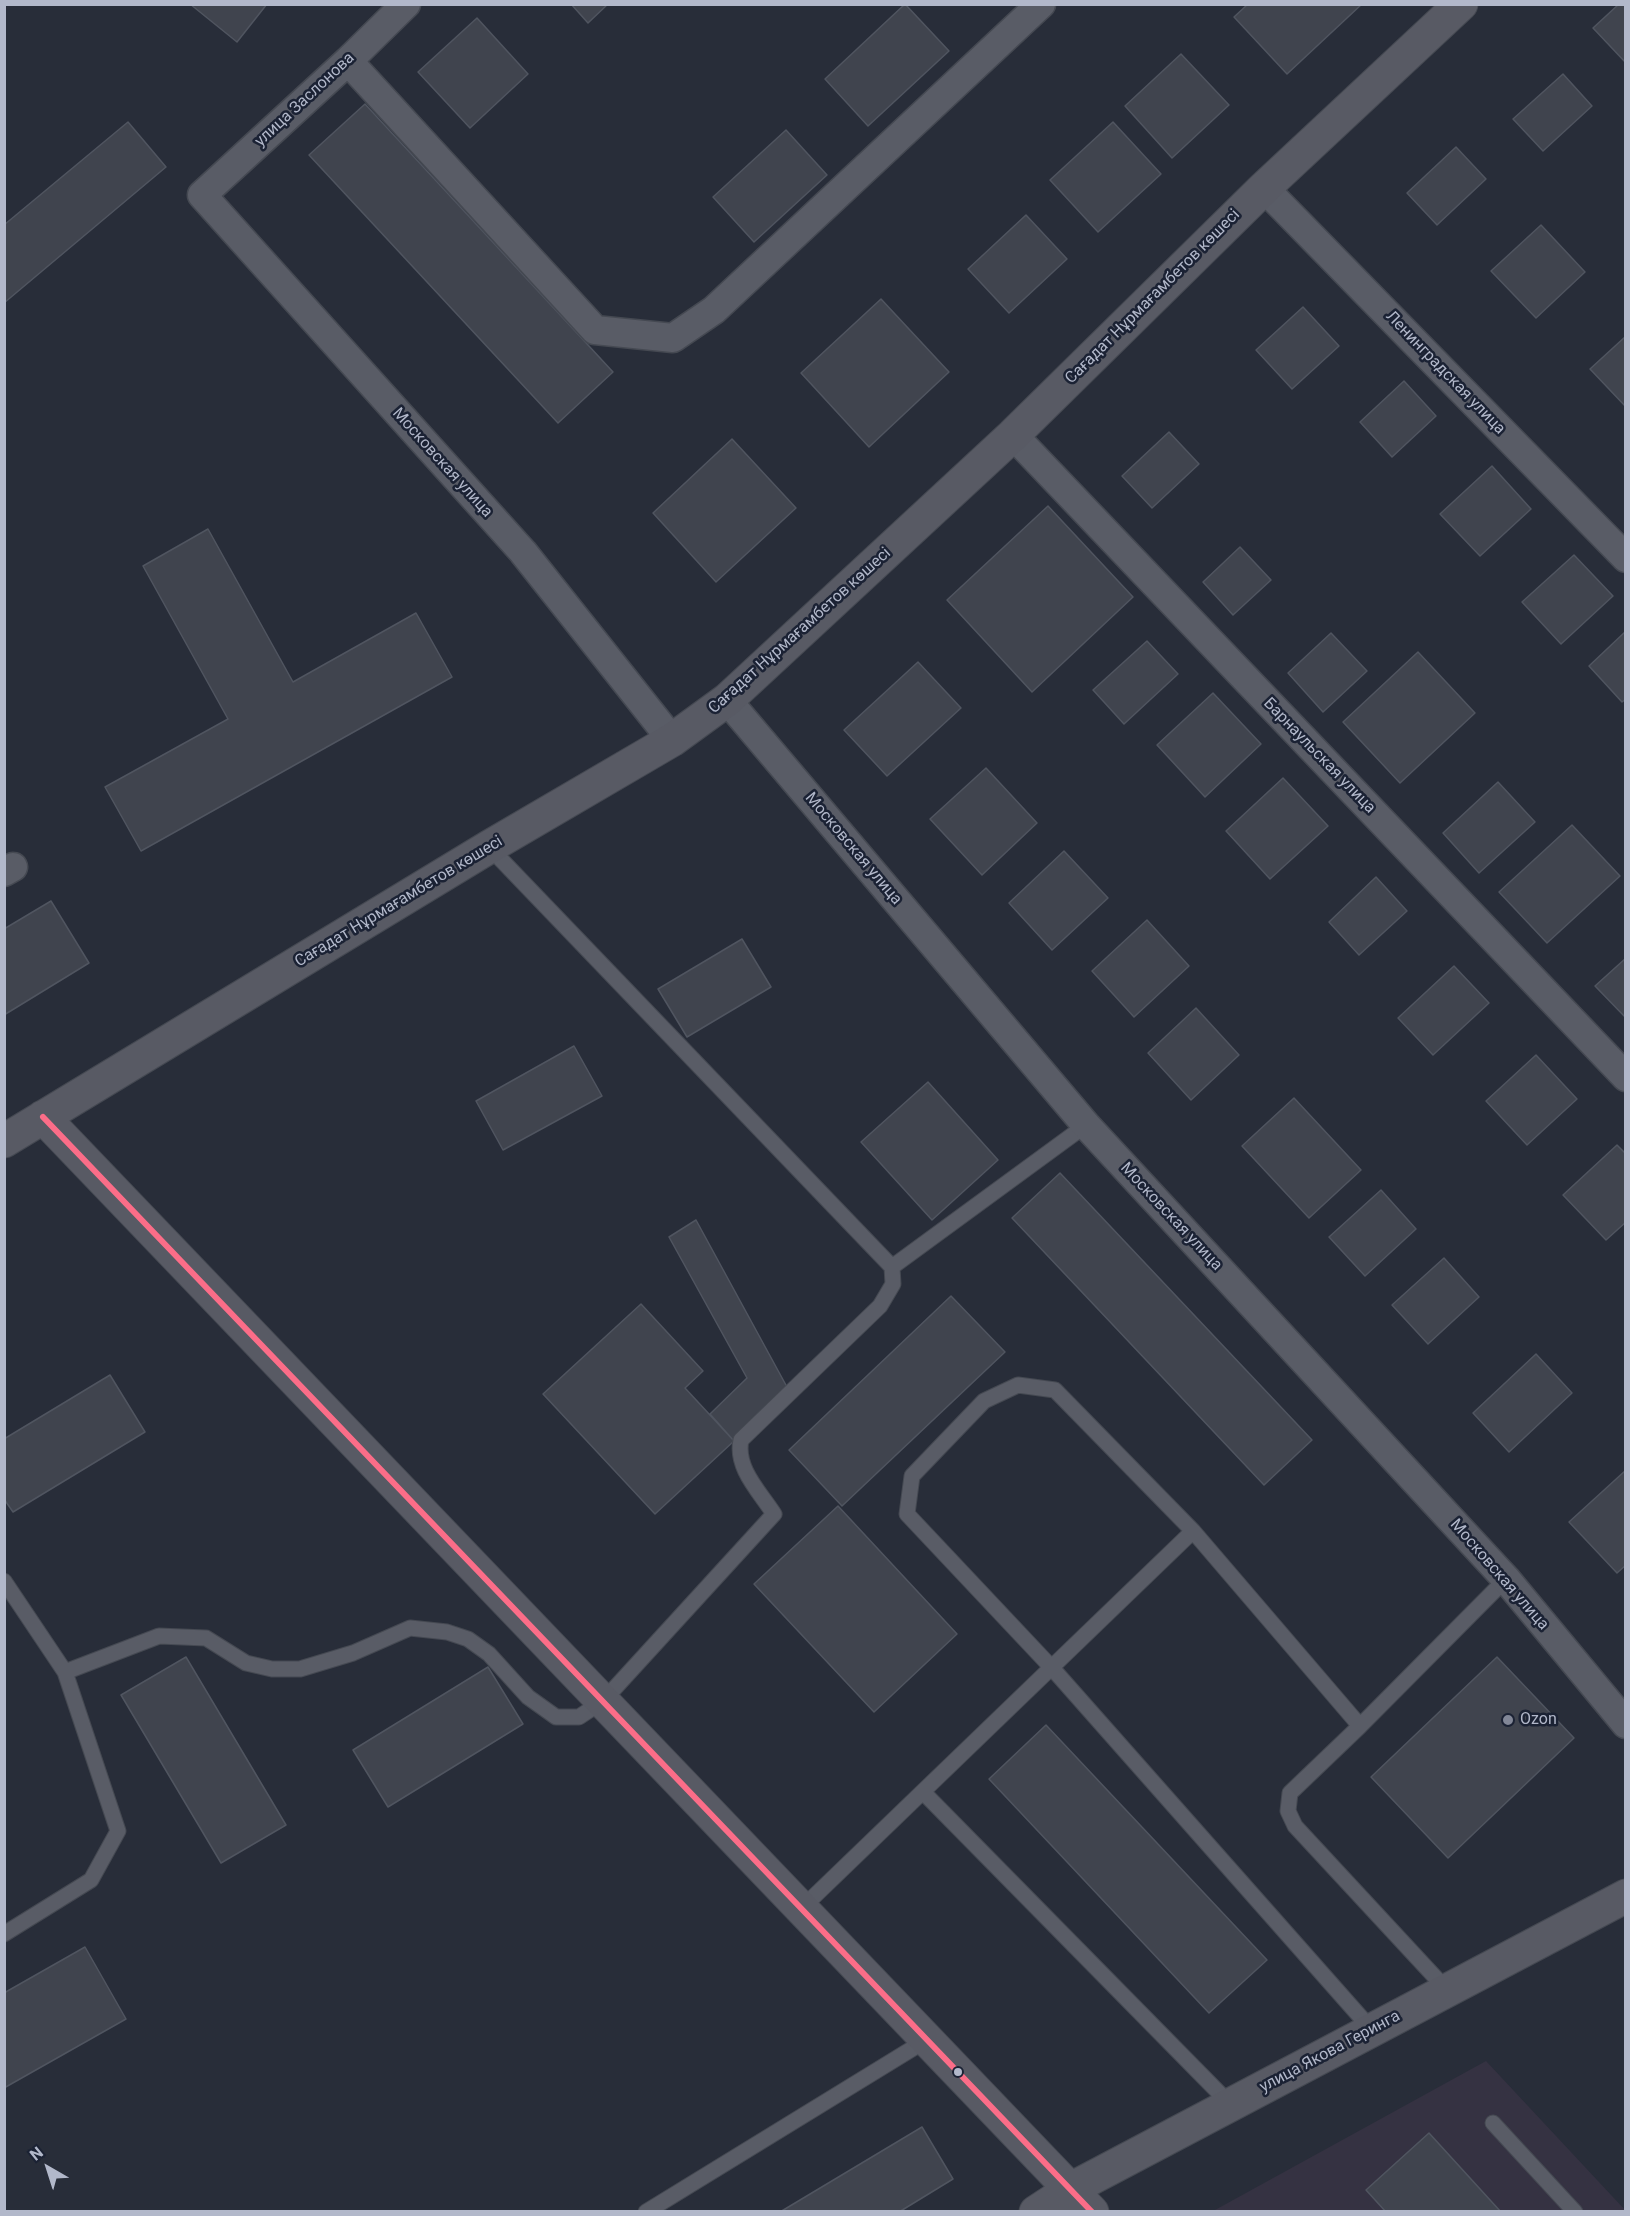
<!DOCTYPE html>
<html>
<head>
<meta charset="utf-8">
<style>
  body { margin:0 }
  #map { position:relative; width:1630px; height:2216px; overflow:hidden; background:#282d39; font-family:Roboto,sans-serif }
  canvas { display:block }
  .frame { position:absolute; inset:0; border:6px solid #b2b8ca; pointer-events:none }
  .north { position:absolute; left:18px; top:2138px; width:60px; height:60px; -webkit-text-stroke:4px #1b2234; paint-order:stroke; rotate:321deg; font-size:16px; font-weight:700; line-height:24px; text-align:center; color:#b2b8ca }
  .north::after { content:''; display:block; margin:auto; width:21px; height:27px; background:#b2b8ca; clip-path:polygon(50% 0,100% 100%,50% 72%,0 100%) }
</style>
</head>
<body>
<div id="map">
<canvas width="1630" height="2216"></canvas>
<div class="frame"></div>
<div class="north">N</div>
</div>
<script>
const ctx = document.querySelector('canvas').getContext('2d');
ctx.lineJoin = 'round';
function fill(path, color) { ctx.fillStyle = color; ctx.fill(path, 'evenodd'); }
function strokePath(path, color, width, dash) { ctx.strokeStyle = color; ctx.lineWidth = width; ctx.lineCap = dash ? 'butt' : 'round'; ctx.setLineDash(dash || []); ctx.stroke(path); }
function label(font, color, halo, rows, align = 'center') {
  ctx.font = font + ' Roboto,sans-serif'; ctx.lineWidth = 5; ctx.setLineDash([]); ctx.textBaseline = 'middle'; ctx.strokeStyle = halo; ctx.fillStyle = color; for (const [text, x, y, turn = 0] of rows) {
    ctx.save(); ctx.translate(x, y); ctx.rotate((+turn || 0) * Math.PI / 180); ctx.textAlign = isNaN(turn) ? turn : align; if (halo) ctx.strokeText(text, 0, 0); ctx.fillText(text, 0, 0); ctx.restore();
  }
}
fill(new Path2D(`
  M1486 2061 1626 2211 1217 2212 1215 2210Z`), '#353242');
const building = new Path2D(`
  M190 4H267L237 42Z
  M571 4H608L588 23Z
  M905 4 949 51 868 126 825 79Z
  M1248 4H1362L1287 74 1234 17Z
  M1619 4H1626V63L1593 28Z
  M477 18 528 74 470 128 418 72Z
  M1181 54 1229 105 1172 158 1125 106Z
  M1563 74 1592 106 1543 151 1513 119Z
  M365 104 613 372 558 423 309 155Z
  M128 122 166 167 4 303V225Z
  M1113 122 1161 174 1098 232 1050 180Z
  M786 130 827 175 754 242 713 197Z
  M1456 147 1486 179 1437 225 1407 193Z
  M1026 215 1067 259 1009 313 968 269Z
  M1541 225 1585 272 1536 318 1491 271Z
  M881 299 949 372 869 447 801 373Z
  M1303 307 1339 346 1292 389 1256 350Z
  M1626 336V407L1590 369Z
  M1404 381 1436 416 1392 457 1360 422Z
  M1169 432 1199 464 1152 508 1122 476Z
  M732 439 796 508 716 582 653 513Z
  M1492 466 1531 509 1480 556 1440 514Z
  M1048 506 1133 597 1032 692 947 600Z
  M208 529 293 682 416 613 452 677 141 851 105 787 228 719 143 566Z
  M1240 547 1271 580 1233 615 1203 582Z
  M1574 555 1613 596 1561 644 1522 602Z
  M1626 631V699L1622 702 1589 666Z
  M1331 633 1367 671 1323 712 1288 673Z
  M1147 641 1178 674 1124 724 1093 690Z
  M1418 652 1475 713 1400 783 1343 722Z
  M918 662 961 708 887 776 844 730Z
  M1213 693 1261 744 1205 797 1157 745Z
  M986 768 1037 823 982 875 930 819Z
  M1283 778 1328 826 1270 879 1226 831Z
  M1498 782 1535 822 1479 873 1443 833Z
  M1572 825 1620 876 1547 943 1499 892Z
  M1064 851 1108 898 1052 950 1009 903Z
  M1376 877 1407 911 1359 955 1329 922Z
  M51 901 89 963 4 1015V929Z
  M1147 920 1189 966 1134 1017 1092 971Z
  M742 939 771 987 687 1037 658 989Z
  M1626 958V1018L1595 986Z
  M1454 966 1489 1003 1433 1055 1398 1018Z
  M1196 1008 1239 1055 1191 1100 1148 1053Z
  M574 1046 602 1096 503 1150 476 1101Z
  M1536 1055 1577 1099 1527 1145 1486 1101Z
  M928 1082 998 1160 932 1220 861 1142Z
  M1294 1098 1361 1170 1309 1218 1242 1146Z
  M1617 1145 1626 1154V1222L1606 1240 1563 1195Z
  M1060 1173 1312 1440 1264 1485 1012 1218Z
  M1381 1190 1416 1229 1365 1276 1329 1237Z
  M696 1220 787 1387 734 1441 710 1414 747 1378 669 1237Z
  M1444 1258 1479 1297 1428 1344 1392 1305Z
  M951 1296 1005 1352 842 1506 789 1450Z
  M641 1304 703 1371 685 1388 734 1441 655 1514 543 1394Z
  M1536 1354 1572 1393 1509 1452 1473 1413Z
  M110 1375 145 1432 13 1512 4 1499V1439Z
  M1626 1470V1565L1617 1573 1569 1522Z
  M838 1506 957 1634 874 1712 754 1584Z
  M186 1657 286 1825 221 1863 121 1695Z
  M1497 1657 1574 1738 1448 1858 1371 1777Z
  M488 1667 523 1724 388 1807 353 1750Z
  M1046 1725 1267 1960 1209 2013 989 1779Z
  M85 1947 126 2019 4 2088V1993Z
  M922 2127 953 2179 899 2212H780Z
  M1429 2133 1501 2212H1386L1366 2190Z`);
fill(building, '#40444e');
strokePath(building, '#505560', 1.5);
const lane = new Path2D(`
  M489 847 892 1267 1086 1125
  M1193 1531 1055 1390 1018 1385 984 1401 912 1476 907 1514 1052 1668 1372 2030
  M4 1581 65 1672 159 1636 206 1638 246 1663 272 1669H300L353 1653 410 1628 447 1632 468 1639 489 1654 528 1697 556 1717H579L603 1701 774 1514C760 1492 735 1468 741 1440L880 1306 893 1284 892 1267
  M1360 1726 1290 1793 1288 1811 1295 1826 1447 1990
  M923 1792 1231 2105
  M802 1908 1193 1531 1360 1726 1506 1579
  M4 1934 91 1880 118 1831 65 1672
  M1493 2123 1575 2212
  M646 2212 928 2039`);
const street = new Path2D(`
  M406 4 348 61 202 195 523 552 672 740
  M348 61 595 330 673 338 714 310 1041 4
  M1264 188 1626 558
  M1013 435 1626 1077
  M727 700 1086 1125 1506 1579 1626 1724
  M4 872 13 867`);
const secondary = new Path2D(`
  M43 1117 1092 2212
  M4 1141 489 847 672 740 727 700 1013 435 1264 188 1461 4
  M1036 2212 1071 2189 1626 1896`);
strokePath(lane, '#454952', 17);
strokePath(street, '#454952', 31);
strokePath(secondary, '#454952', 35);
strokePath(lane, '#595c66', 15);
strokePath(street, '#595c66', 28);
strokePath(secondary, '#585a64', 33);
strokePath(new Path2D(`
  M43 1117 1092 2212`), '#fb6d88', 6);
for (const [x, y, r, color] of [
  [1508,1720,6,"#828797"],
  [958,2072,5,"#b2b8ca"]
]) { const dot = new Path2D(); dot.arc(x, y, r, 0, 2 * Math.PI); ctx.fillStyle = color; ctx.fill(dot); strokePath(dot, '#1b2234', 2); }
label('16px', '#b2b8ca', '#1b2234', [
  ["улица Заслонова",305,100,-43],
  ["Сағадат Нұрмағамбетов көшесі",1153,297,-45],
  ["Ленинградская улица",1445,373,46],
  ["Московская улица",442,463,48],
  ["Сағадат Нұрмағамбетов көшесі",800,631,-42],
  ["Барнаульская улица",1319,756,46],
  ["Московская улица",853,849,50],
  ["Сағадат Нұрмағамбетов көшесі",399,902,-31],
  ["Московская улица",1171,1217,47],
  ["Московская улица",1499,1575,49],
  ["улица Якова Геринга",1330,2052,-28]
]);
label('16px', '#b2b8ca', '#1b2234', [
  ["Ozon",1520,1720]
], 'left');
</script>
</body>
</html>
